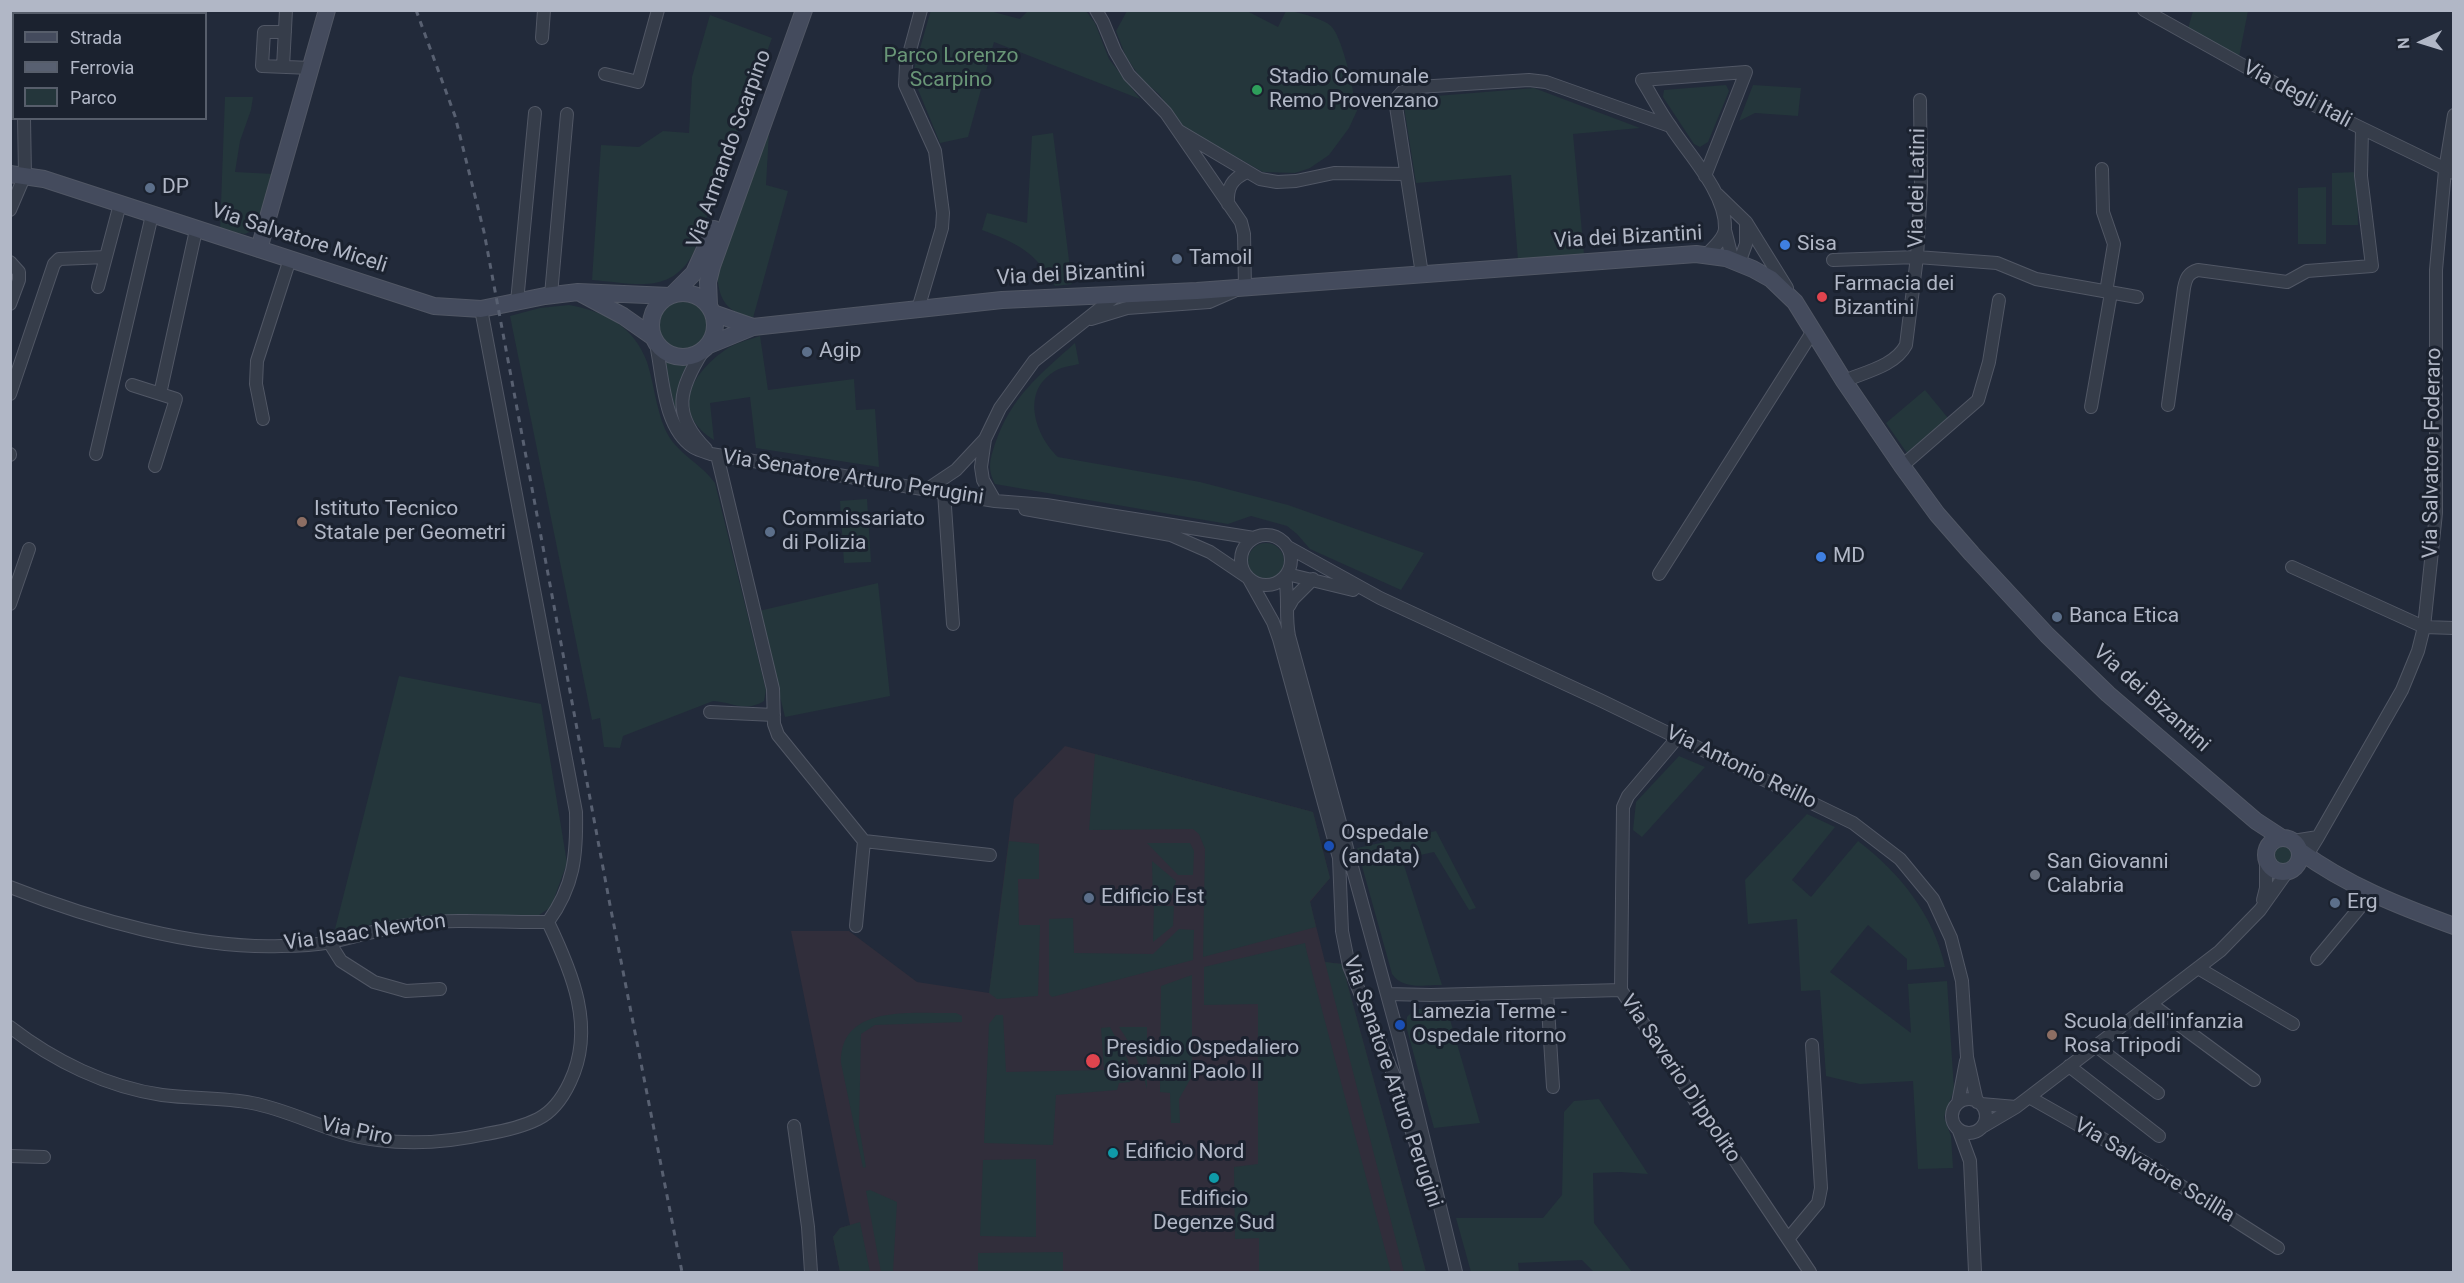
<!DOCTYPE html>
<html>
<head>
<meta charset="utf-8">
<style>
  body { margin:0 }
  #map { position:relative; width:2464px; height:1283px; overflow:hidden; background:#222a3a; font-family:Roboto,sans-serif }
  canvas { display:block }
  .frame { position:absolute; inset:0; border:12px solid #b1b7c6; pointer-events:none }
  .legend { position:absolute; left:12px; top:12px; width:195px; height:108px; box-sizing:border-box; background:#1b222f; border:2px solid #575e6b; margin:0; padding:8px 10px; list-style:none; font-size:18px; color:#b1b7c6 }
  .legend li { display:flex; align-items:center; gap:12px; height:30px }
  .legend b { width:30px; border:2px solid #575e6b }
  .north { position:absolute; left:2392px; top:12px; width:60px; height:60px; -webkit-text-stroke:4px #1b222f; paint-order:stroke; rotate:266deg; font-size:16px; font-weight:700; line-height:24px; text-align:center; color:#b1b7c6 }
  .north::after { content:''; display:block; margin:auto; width:21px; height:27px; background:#b1b7c6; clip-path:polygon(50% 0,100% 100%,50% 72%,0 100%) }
</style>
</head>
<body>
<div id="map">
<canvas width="2464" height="1283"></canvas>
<div class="frame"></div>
<ul class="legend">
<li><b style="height:8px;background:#444b5d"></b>Strada</li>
<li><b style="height:8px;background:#586071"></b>Ferrovia</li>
<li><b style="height:16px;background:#24363b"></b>Parco</li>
</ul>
<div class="north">N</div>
</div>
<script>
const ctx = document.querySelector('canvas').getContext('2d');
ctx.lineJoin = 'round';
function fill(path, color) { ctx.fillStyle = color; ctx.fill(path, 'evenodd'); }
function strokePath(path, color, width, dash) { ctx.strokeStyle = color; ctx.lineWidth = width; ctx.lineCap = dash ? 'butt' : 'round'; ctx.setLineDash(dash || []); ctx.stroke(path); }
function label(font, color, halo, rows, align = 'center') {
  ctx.font = font + ' Roboto,sans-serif'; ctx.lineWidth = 6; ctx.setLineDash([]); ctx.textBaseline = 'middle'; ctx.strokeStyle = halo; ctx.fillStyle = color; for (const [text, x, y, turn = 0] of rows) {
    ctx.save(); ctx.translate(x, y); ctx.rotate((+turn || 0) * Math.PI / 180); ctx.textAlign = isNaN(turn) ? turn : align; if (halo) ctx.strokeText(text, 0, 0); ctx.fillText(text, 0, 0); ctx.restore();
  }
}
fill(new Path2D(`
  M1065 746 1313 812 1330 878 1310 902 1325 962 1342 964 1426 1272H840L833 1237 840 1228 850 1225 791 931H849L917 982 989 993 1014 799Z`), '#312e3b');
fill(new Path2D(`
  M931 10 990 11 1020 19 1028 11H1086L1095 23 1109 59 1140 99 994 42 968 137 940 143 915 82 914 69Z
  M1127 11H1247L1278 27 1286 11C1296 11 1324 19 1331 26 1341 35 1353 85 1354 98L1361 102 1349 128 1329 155 1310 168 1295 173 1263 172 1181 126 1159 94 1142 80 1126 57 1116 31Z
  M2193 11H2248L2239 57 2187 32Z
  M710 15 772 38 694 252C671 296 634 283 592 280L601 145 639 147 663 131 689 133 692 77Z
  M1726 85 1729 91 1708 142 1700 147 1694 144 1663 97 1664 90Z
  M1753 85 1801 88 1798 116 1755 113 1739 121Z
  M1534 88 1640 128 1573 134 1584 254 1518 260 1511 175 1416 183 1404 107 1412 98Z
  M225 97H253L251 110 240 141 235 172 274 174 258 228 245 234 220 230Z
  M769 132 766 185 788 191 753 318C726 312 719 300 717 274Z
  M1053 133 1072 284 1055 286C1034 251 1019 244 982 230L987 213 1027 223 1032 136Z
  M2357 172 2358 225H2332V173Z
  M2326 187V244H2298V188Z
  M658 325a25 25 0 1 1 50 0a25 25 0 1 1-50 0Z
  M569 305C604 311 634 326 647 362 654 384 656 408 665 429 676 454 700 462 715 483L766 690 764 701C744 713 733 702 713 701L623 736 620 748 604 747 600 718 592 720 510 316 540 308Z
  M760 336 768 390 854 379 856 410 875 409 879 467 756 448 750 397 710 403 714 440C670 412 690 375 725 350 735 343 748 340 760 336Z
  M1075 343 1079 364C1070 366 1060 367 1052 373 1021 394 1036 436 1058 457L1200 482 1288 505 1424 553 1401 590 1310 549 1297 534 1287 526 1251 516 1228 524 995 484C987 469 990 459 995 444 1011 397 1039 375 1075 343Z
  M662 355 673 360H692L679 386 676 412Z
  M1925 390 1948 418 1907 453 1886 423Z
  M867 499 871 562 844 563 840 501Z
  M1248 561a18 18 0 1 1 36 0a18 18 0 1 1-36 0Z
  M878 583 890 696 785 717 759 611Z
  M399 676 541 704 567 863 551 907 536 917 472 914 373 924 334 933Z
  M1095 754 1313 812 1330 878 1310 901 1316 927 1203 957 1205 849 1199 834 1193 829 1089 830Z
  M1679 756 1705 767 1642 837 1633 830 1636 802Z
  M1807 814 1835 827 1792 880 1811 897 1858 841C1899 872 1934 915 1945 967L1907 970V959L1868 925 1830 972 1911 1033 1908 984 1947 981 1954 1090 1944 1117 1951 1136 1953 1168 1918 1169 1913 1081 1860 1084 1826 1076 1820 990 1801 991 1797 919 1748 924 1745 880Z
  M1436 831 1476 908 1469 910 1434 852 1402 859 1442 985C1424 985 1403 990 1392 974L1357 848Z
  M1009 841 1039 844V879H1018L1019 925H1040L1038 996 997 999 989 993Z
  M1147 843H1190L1194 851 1193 875H1178Z
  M2270 856a12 12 0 1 1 24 0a12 12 0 1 1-24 0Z
  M1152 861 1176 881 1172 895 1166 902H1153Z
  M1154 906H1174L1173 926 1153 942Z
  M1073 918 1074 953 1153 954 1179 929 1194 930 1193 960 1052 997 1049 994V919Z
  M1305 943 1307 953 1391 1272H1259V1238L1235 1239 1234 1167 1258 1164V1004L1204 1005V967Z
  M1325 962 1342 964 1426 1272H1404Z
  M1192 975V1076L1179 1099 1180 1123H1171L1170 1093 1160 1092 1161 986Z
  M1415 1009H1447L1480 1123 1434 1128 1406 1026 1407 1017Z
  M956 1013 962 1016V1022L875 1025 861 1034 859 1126 866 1167 863 1168 841 1063C840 1003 914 1014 956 1013Z
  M996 1015H1003L1006 1072 1104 1070 1101 1028 1110 1027 1128 1060 1130 1082 1119 1083 1117 1090 1056 1095 1053 1145 984 1143 989 1024Z
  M1119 1027H1147V1089C1141 1066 1133 1047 1119 1027Z
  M1599 1099 1648 1174 1621 1172 1593 1173 1594 1223 1632 1272H1594L1582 1260 1518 1263 1519 1272H1471L1456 1218H1543L1562 1195 1564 1112 1574 1101Z
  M1036 1159V1237L980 1236 983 1160Z
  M870 1190 897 1202 893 1272H881L866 1191Z
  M860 1222 870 1272H840L833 1237 840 1228Z
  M1063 1252V1272H978V1253Z`), '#24363b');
const street = new Path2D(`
  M1096 10 1103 22 1115 51 1129 75 1166 113 1241 222 1244 234 1245 287
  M2144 10 2314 105 2454 173
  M285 32H264L262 66 311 68
  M542 38 544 10
  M283 67 286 10
  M605 74 638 82 658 10
  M1179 131 1260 179 1277 182 1296 181 1334 173 1406 174
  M2102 169 2103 212 2114 244 2106 292
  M1705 176 1746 72 1642 80C1652 96 1660 112 1671 127 1689 155 1726 193 1725 228 1725 238 1714 247 1707 254
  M1717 194 1746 222 1787 288
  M1228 204C1227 187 1232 179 1247 172
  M10 210 25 175 24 118
  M1725 230 1733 261
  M1833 260 1917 257 1997 263 2036 279 2137 297
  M10 262 19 272V280L10 304
  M1739 263 1746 244V223
  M1422 274 1395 100 1402 92 1418 87 1529 80 1546 82 1670 126
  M98 287 120 204
  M551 295 567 114
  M517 302 535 113
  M481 309 576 812C577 856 574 886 548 922
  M918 309 942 228 943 213 935 151 905 85 906 65 921 10
  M1091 319 1127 308 1209 302 1234 291
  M656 344C663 376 663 427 693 447 698 450 705 452 711 454L995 501 1046 505 1254 538
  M703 351C679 389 671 414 706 449
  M1844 381C1865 372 1895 366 1906 345L1917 257 1921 186 1920 100
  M132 385 176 399 155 466
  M10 394 54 264 59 259 106 257
  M160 394 196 230
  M2168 405 2184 288C2186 278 2188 273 2198 270L2287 282 2307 271 2372 266 2361 176 2362 129
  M2091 407 2111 293
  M263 419 256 384 257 361 290 259
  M10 454V455
  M96 454 152 215
  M717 455 773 689 774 724 778 735 864 841 856 926
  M1902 466 1978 400 1989 362 1999 300
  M926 490 956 470 985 439
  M944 492 953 624
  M995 501 983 480 981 467 985 439 1000 408 1034 361 1117 295
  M1025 509 1171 535 1210 552 1247 577
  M1241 560a25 25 0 1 1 50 0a25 25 0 1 1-50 0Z
  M1288 547 1380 598 1602 701 1853 823 1900 859 1933 899 1951 938 1962 981 1967 1057 1977 1102
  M2292 567 2424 627 2454 628
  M1287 574 1353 590
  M1659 574 1813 331
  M1285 577C1289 597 1285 616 1289 636L1400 1042 1456 1272
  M1249 579 1273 622 1279 639 1339 858 1342 931 1349 966 1394 1076 1421 1160
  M10 604 29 549
  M1289 606 1293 599 1313 579
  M710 712 774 715
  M864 841 990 855
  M2293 841 2318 837
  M2299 862 2307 855 2318 837 2402 690 2418 651 2424 627 2436 513V270L2445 170 2454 115
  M10 887C91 919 194 949 281 946 297 946 315 945 331 942 359 936 387 927 416 924 460 918 504 923 548 922
  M2263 900 2266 888V858
  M329 942 341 961 374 982 406 991 440 989
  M2317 959 2371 894
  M2198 968 2293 1024
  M1621 990 1623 807 1628 796 1678 737
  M1547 992 1553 1087
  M1387 994 1431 995 1621 990 1810 1272
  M2151 1004 2254 1080
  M10 1027C54 1061 107 1087 162 1095 192 1099 223 1097 252 1103 295 1111 334 1136 378 1140 415 1145 450 1142 486 1134 504 1131 522 1127 538 1119 554 1111 563 1097 570 1082 596 1028 572 972 548 922
  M2096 1046 2158 1093
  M2069 1066 2159 1136
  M2029 1097 2142 1161 2278 1248
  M1952 1116a17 17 0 1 1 34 0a17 17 0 1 1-34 0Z
  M1958 1103 1966 1061
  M1981 1104 2016 1107
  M794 1126 808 1227 811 1272
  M1982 1127 2016 1107 2220 951 2260 910 2287 872
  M1959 1131 1970 1161 1975 1272
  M10 1156 44 1157
  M1788 1239 1818 1203 1821 1188 1812 1045`);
const secondary = new Path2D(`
  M29 14 30 10
  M10 43 14 38
  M10 174 44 179 434 306 481 309 545 296 578 292 669 296
  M259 249 327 10
  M651 325a32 32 0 1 1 64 0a32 32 0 1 1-64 0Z
  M582 294 623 316 653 337
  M673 294 694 273 714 229
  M709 305 708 282 712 266 804 10
  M713 313 753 327
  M709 345 753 327 1002 300 1197 291 1696 254 1726 258 1753 269 1771 279 1795 302 1844 381 1902 466 1937 514 1972 554 2047 635 2108 694 2256 821 2282 838
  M2266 855a17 17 0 1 1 34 0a17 17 0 1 1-34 0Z
  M2300 851C2346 885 2399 906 2454 926`);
strokePath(street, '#515765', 14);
strokePath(secondary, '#515765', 18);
strokePath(street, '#363d4a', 12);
strokePath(secondary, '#444b5d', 16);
strokePath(new Path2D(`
  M416 10 455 116 484 232 610 905 682 1272`), '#586071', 3, [6, 6]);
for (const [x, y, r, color] of [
  [1257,90,6,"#2e9e5b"],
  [150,188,6,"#5c6f8a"],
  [1785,245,6,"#3f7fe0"],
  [1177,259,6,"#5c6f8a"],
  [1822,297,6,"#e0444e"],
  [807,352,6,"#5c6f8a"],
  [302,522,6,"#8d6e63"],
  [770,532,6,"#5c6f8a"],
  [1821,557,6,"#3f7fe0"],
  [2057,617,6,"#5c6f8a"],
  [1329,846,6,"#1a4fb4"],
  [2035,875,6,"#6b7280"],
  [1089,898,6,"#5c6f8a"],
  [2335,903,6,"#5c6f8a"],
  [1400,1025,6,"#1a4fb4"],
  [2052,1035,6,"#8d6e63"],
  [1093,1061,8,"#e0444e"],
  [1113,1153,6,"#0f9aa8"],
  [1214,1178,6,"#0f9aa8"]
]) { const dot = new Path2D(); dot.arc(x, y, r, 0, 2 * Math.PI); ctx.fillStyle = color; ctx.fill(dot); strokePath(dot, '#1b222f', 2); }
label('21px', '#699677', '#1b222f', [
  ["Parco Lorenzo",951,57],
  ["Scarpino",951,81]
]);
label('21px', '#b1b7c6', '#1b222f', [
  ["Stadio Comunale",1269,78],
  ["Remo Provenzano",1269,102],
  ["DP",162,188],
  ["Sisa",1797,245],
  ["Tamoil",1189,259],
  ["Farmacia dei",1834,285],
  ["Bizantini",1834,309],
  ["Agip",819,352],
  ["Istituto Tecnico",314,510],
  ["Statale per Geometri",314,534],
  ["Commissariato",782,520],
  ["di Polizia",782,544],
  ["MD",1833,557],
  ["Banca Etica",2069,617],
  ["Ospedale",1341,834],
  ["(andata)",1341,858],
  ["San Giovanni",2047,863],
  ["Calabria",2047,887],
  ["Edificio Est",1101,898],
  ["Erg",2347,903],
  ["Lamezia Terme -",1412,1013],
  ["Ospedale ritorno",1412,1037],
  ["Scuola dell'infanzia",2064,1023],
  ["Rosa Tripodi",2064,1047],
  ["Presidio Ospedaliero",1106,1049],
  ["Giovanni Paolo II",1106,1073],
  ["Edificio Nord",1125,1153],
  ["Edificio",1214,1200,"center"],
  ["Degenze Sud",1214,1224,"center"]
], 'left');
label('21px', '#b1b7c6', '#1b222f', [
  ["Via degli Itali",2297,95,28],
  ["Via Armando Scarpino",730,149,-70],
  ["Via dei Latini",1918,188,-89],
  ["Via dei Bizantini",1628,238,-3],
  ["Via Salvatore Miceli",299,239,18],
  ["Via dei Bizantini",1071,275,-3],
  ["Via Salvatore Foderaro",2433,453,-89],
  ["Via Senatore Arturo Perugini",853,478,9],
  ["Via dei Bizantini",2151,699,42],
  ["Via Antonio Reillo",1741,768,26],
  ["Via Isaac Newton",365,933,-8],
  ["Via Saverio D'Ippolito",1680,1079,56],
  ["Via Senatore Arturo Perugini",1392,1082,71],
  ["Via Piro",357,1132,12],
  ["Via Salvatore Scillìa",2154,1171,31]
]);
</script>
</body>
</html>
